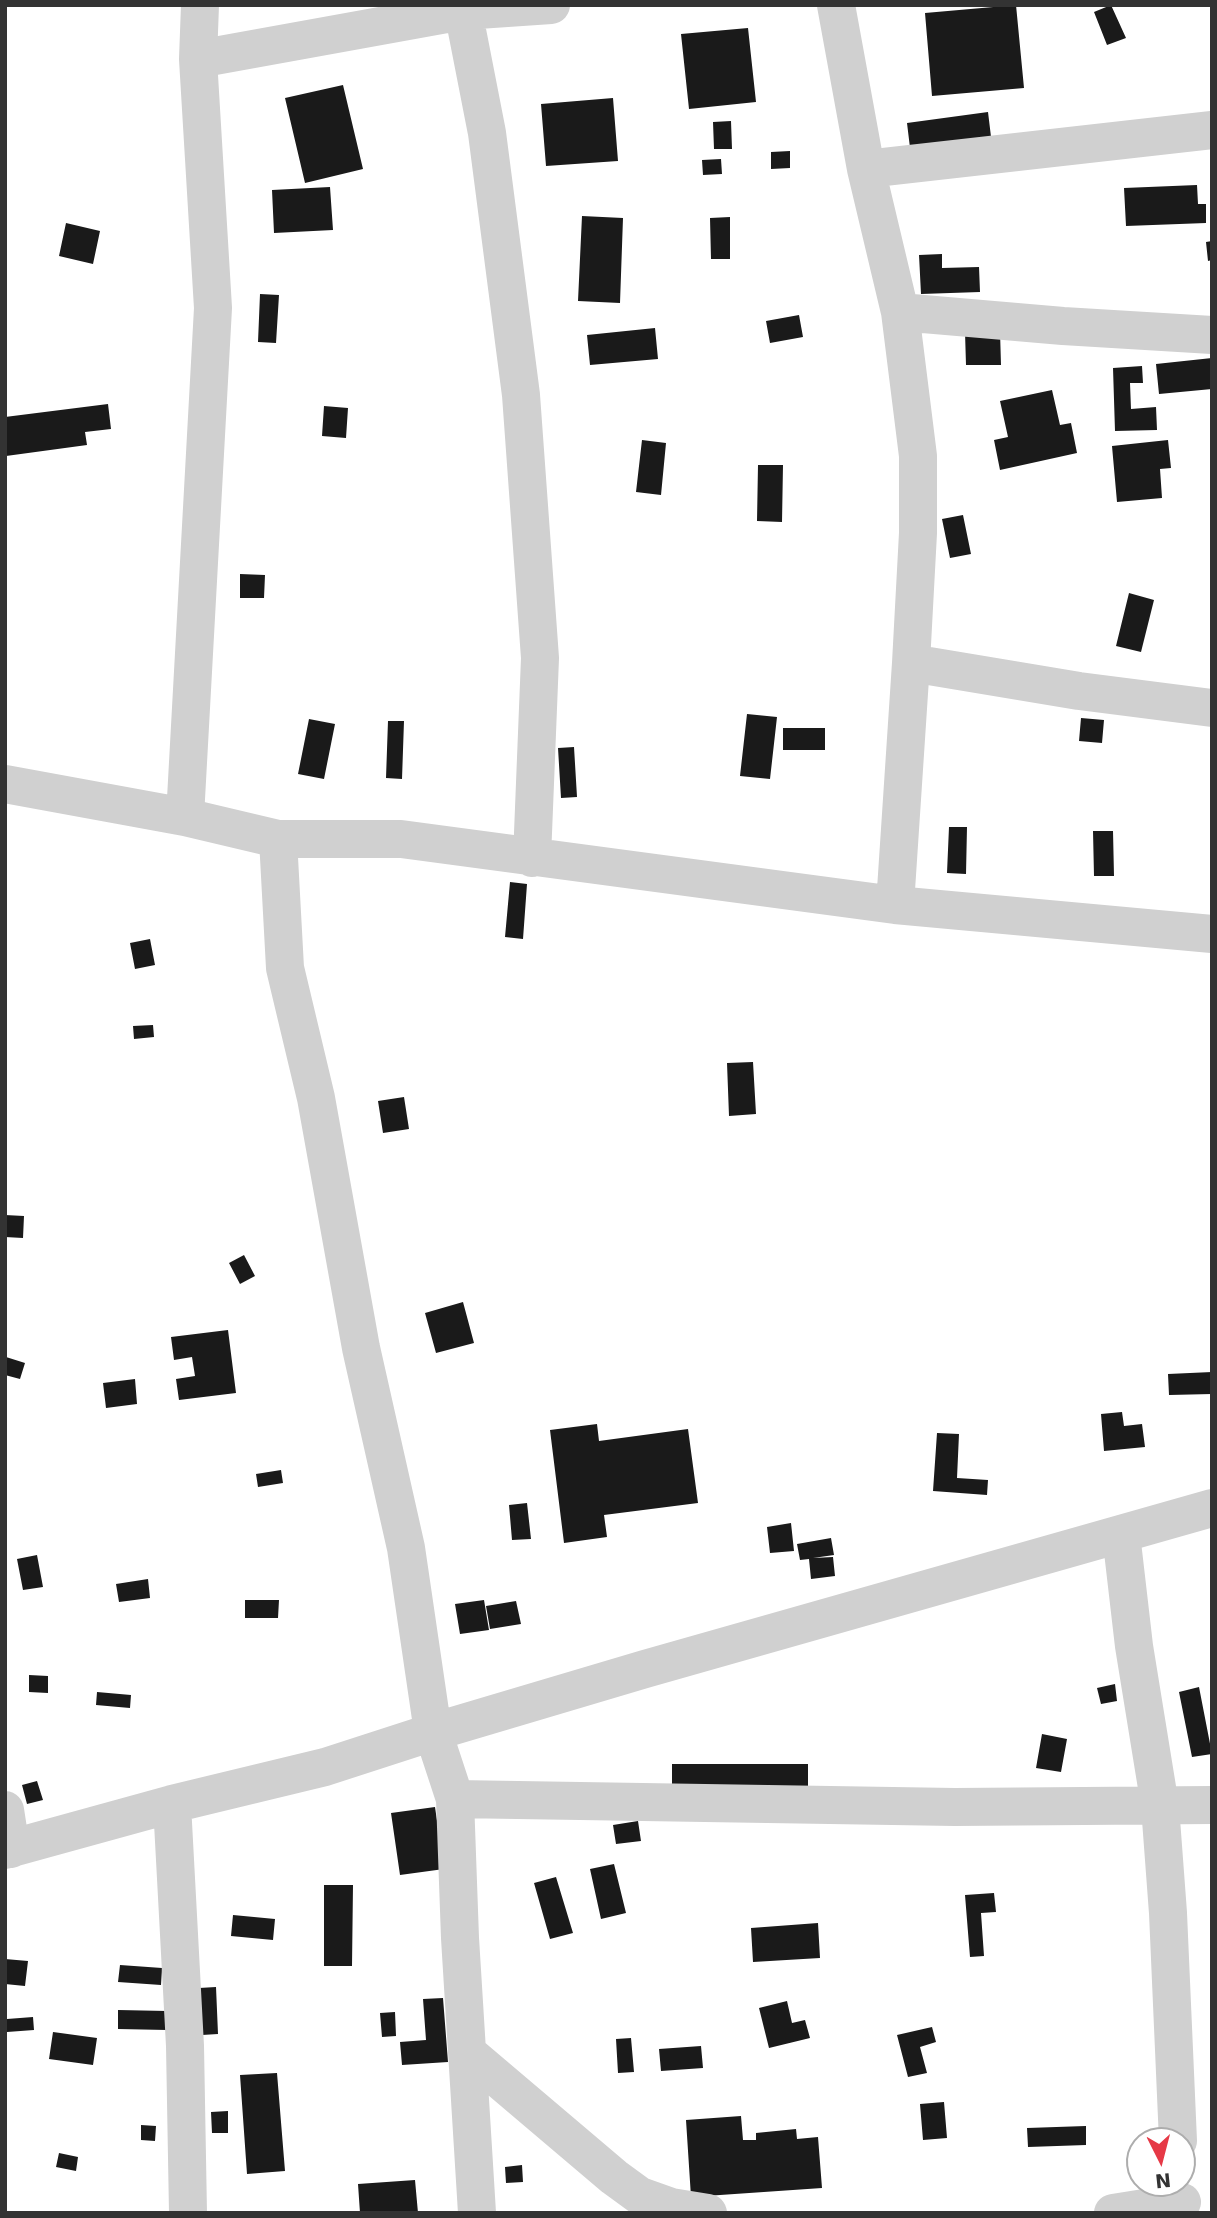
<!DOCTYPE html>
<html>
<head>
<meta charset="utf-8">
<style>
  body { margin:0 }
  #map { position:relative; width:1217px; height:2218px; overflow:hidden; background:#fff; font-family:"DejaVu Sans",sans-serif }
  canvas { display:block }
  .frame { position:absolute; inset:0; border:7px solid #333; pointer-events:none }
  .north { position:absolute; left:1126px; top:2127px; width:70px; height:70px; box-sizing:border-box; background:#fff; border:2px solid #adadad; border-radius:50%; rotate:174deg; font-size:19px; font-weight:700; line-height:28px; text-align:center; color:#333 }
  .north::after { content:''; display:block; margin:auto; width:24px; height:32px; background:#e63946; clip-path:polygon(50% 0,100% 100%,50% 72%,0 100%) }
</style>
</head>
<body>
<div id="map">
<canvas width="1217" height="2218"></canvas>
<div class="frame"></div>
<div class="north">N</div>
</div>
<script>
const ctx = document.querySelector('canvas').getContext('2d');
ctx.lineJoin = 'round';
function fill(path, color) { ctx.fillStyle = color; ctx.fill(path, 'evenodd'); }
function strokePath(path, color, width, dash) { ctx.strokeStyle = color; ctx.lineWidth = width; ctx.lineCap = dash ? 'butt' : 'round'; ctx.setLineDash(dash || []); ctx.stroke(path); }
fill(new Path2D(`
  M1016 5 1024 88 932 96 925 13Z
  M1111 5 1126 38 1107 45 1094 12Z
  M748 28 756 102 689 109 681 34Z
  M343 85 363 169 305 183 285 98Z
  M613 98 618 161 546 166 541 104Z
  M988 112 992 145 911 156 907 123Z
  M731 121 732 149H714L713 122Z
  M790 151V168L771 169V152Z
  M721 159 722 174 703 175 702 160Z
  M1197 185 1198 204H1206V223L1126 226 1124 188Z
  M330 187 333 230 274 233 272 190Z
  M582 216 623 218 620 303 578 301Z
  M730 217V259H711L710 218Z
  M66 223 100 231 93 264 59 256Z
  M1212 241V260L1208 261 1206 242Z
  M942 254V268L979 267 980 292 921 294 919 255Z
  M260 294 279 295 276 343 258 342Z
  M799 315 803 337 770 343 766 321Z
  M655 328 658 359 590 365 587 335Z
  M1000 331 1001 365H966L965 332Z
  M1212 358V389L1159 394 1156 364Z
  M1142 366 1143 383H1130L1131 409 1156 407 1157 430 1115 431 1113 368Z
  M1052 390 1060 425 1071 423 1077 453 1000 470 994 440 1008 437 1000 401Z
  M108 404 111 429 85 432 87 445 6 456 5 417Z
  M324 406 348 408 346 438 322 436Z
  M642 440 666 443 661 495 636 492Z
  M1168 440 1171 468 1160 469 1162 498 1117 502 1112 446Z
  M758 465H783L782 522 757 521Z
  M963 515 971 554 950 558 942 519Z
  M240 574 265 575 264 598H240Z
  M1129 593 1154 600 1141 652 1116 646Z
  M747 714 777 717 770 779 740 776Z
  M1081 718 1104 720 1102 743 1079 741Z
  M309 719 335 724 324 779 298 774Z
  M388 721H404L402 779 386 778Z
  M783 728H825V750H783Z
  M574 747 577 797 561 798 558 748Z
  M949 827H967L966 874 947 873Z
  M1093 831H1113L1114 876H1094Z
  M510 882 527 884 523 939 505 937Z
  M150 939 155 965 135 969 130 943Z
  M153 1025 154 1037 134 1039 133 1026Z
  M753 1062 756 1114 729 1116 727 1063Z
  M404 1097 409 1129 383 1133 378 1101Z
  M5 1215 24 1216 23 1238 5 1237Z
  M244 1255 255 1276 240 1284 229 1263Z
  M463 1302 474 1343 436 1353 425 1313Z
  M228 1330 236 1393 179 1400 176 1379 195 1376 192 1357 174 1360 171 1337Z
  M6 1357 25 1363 20 1379 5 1375Z
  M1212 1372V1394L1169 1395 1168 1374Z
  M135 1379 137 1404 106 1408 103 1383Z
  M1122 1412 1124 1426 1142 1424 1145 1447 1104 1451 1101 1414Z
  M597 1424 599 1441 688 1429 698 1503 604 1515 607 1537 564 1543 550 1430Z
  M937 1433 959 1434 957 1478 988 1480 987 1495 933 1491Z
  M281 1470 283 1483 258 1487 256 1474Z
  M527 1503 531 1539 512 1540 509 1505Z
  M791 1523 794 1551 770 1553 767 1527Z
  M831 1538 834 1555 813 1558 833 1557 835 1576 811 1579 809 1559 800 1560 797 1544Z
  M37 1555 43 1587 23 1590 17 1559Z
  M148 1579 150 1598 119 1602 116 1584Z
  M245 1600H279L278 1618H245Z
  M484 1600 489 1630 460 1634 455 1604Z
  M516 1601 521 1624 490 1629 486 1606Z
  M29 1675 48 1676V1693L29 1692Z
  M1115 1684 1117 1701 1101 1704 1097 1688Z
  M1199 1687 1212 1754 1192 1757 1179 1692Z
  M97 1692 131 1695 130 1708 96 1705Z
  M1042 1734 1067 1739 1061 1772 1036 1768Z
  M672 1764H808V1794H672Z
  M37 1781 43 1800 27 1804 22 1785Z
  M435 1807 444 1869 400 1875 391 1813Z
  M638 1821 641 1841 616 1844 613 1825Z
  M614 1864 626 1913 601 1919 590 1869Z
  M556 1877 573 1933 550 1939 534 1883Z
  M324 1885H353L352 1966H324Z
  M994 1893 996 1912 981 1913 984 1956 970 1957 965 1895Z
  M233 1915 275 1919 273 1940 231 1936Z
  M818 1923 820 1958 753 1962 751 1928Z
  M5 1959 28 1961 25 1986 5 1984Z
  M120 1965 162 1968 161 1985 118 1982Z
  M216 1987 218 2034 202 2035 199 1988Z
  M443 1998 448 2062 402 2065 400 2042 426 2040 423 1999Z
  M787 2001 792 2023 805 2020 810 2038 769 2048 759 2008Z
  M118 2010 167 2011V2030L118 2029Z
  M395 2012 396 2036 382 2037 380 2013Z
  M33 2017 34 2030 7 2032V2019Z
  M932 2027 936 2042 920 2047 927 2073 908 2077 897 2035Z
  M53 2032 97 2038 93 2065 49 2059Z
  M631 2038 634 2072 618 2073 616 2039Z
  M701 2046 703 2068 661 2071 659 2049Z
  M277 2073 285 2171 247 2174 240 2075Z
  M944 2102 947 2138 923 2140 920 2104Z
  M228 2111V2133H212L211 2112Z
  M741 2116 743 2140H756V2133L796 2129 797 2139 818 2137 822 2188 691 2197 686 2120Z
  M141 2125 156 2126 155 2141 141 2140Z
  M1086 2126V2145L1028 2147 1027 2128Z
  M59 2153 78 2157 76 2171 56 2167Z
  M522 2165 523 2182 506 2183 505 2167Z
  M415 2180 418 2213H360L358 2184Z`), '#1a1a1a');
strokePath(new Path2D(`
  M462 5 487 133 521 395 540 658 532 858
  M836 5 866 169 900 312 918 456V533L911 663 895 905
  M198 59 463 11 551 5
  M866 169 1212 130
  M900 312 1063 326 1212 335
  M911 663 1079 691 1212 708
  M5 784 185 817 278 839H401L895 905 1212 934
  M185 817 213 308 198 59 200 5
  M278 839 285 968 316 1098 361 1348 406 1548 433 1732 455 1799 460 1938 477 2213
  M1121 1534 1134 1646 1160 1806 1168 1913 1178 2141
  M455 1799 955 1807 1212 1805
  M172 1804 185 2046 188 2213
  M5 1810 11 1849
  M5 1850 172 1804 325 1767 433 1732 645 1669 1212 1508
  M469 2054 614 2177 640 2196 671 2207 708 2213
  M1113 2213 1182 2202`), '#d0d0d0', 38);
</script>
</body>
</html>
